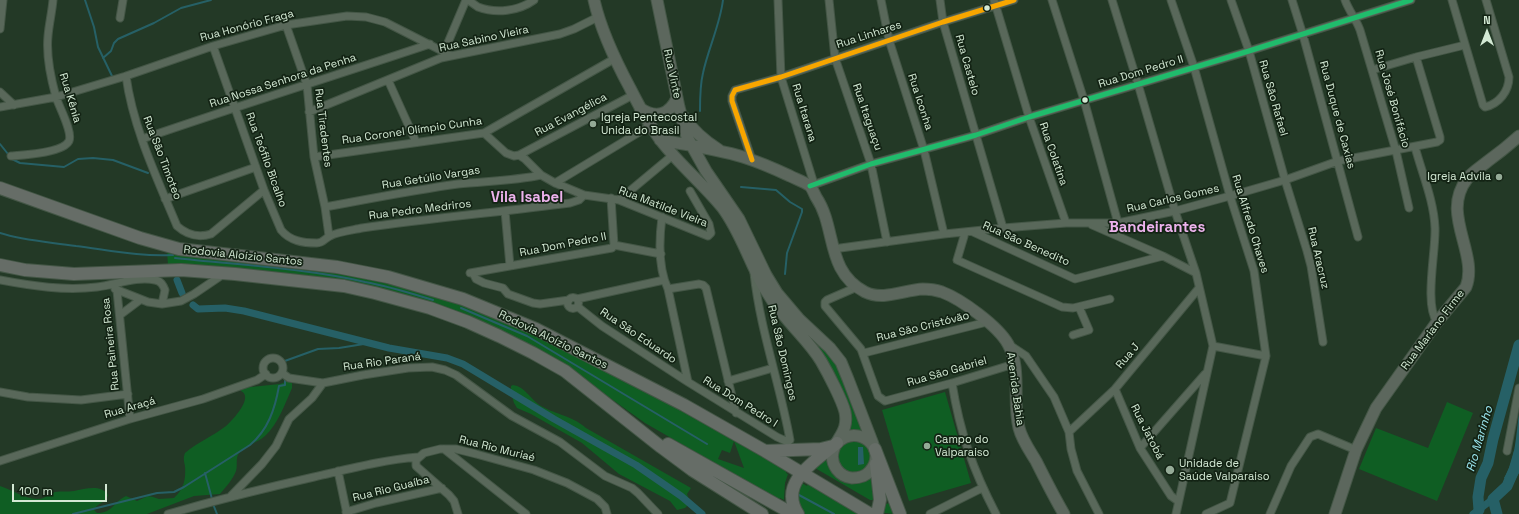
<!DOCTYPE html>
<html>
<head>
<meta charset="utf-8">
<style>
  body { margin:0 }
  #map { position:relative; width:1519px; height:514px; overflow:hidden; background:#233926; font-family:"Space Grotesk",sans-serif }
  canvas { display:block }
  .north { position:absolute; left:1467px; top:12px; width:40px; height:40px; -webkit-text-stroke:3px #132314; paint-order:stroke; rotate:0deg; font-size:11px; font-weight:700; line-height:16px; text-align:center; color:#d3e9d4 }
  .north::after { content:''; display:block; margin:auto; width:14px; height:18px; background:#d3e9d4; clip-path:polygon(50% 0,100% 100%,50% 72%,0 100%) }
  .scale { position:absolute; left:12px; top:484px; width:95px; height:18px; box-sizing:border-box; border:2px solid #d3e9d4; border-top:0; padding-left:5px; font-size:12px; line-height:14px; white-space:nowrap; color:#d3e9d4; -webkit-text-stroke:3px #132314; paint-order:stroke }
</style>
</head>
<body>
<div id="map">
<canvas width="1519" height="514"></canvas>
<div class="north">N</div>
<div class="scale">100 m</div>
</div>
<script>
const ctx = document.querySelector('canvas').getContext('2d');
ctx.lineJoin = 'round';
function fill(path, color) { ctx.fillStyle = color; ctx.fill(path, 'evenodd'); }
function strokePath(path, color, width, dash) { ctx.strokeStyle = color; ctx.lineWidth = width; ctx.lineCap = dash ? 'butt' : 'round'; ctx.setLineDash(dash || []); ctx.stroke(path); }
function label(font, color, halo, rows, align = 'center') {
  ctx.font = font + ' "Space Grotesk",sans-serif'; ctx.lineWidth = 3.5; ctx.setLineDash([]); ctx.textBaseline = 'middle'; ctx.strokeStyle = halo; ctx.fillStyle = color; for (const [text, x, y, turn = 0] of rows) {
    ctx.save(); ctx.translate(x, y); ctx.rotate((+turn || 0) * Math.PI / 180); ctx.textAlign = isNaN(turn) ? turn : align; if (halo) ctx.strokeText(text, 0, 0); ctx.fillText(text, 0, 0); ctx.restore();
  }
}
fill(new Path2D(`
  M167 250 337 272 428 292 520 326 667 401 788 470 786 473 788 474 785 483 784 500 780 498 779 500 645 423 571 370 544 354 516 338 487 325 429 304 168 266ZM734 441 744 468 718 459 722 450 730 453Z
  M754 257 835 358 864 432 849 430 812 342Z
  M288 381 292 383V388C285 404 278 424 265 436 257 443 246 445 239 453 235 459 238 465 236 471 233 479 226 487 220 494L194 496 147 514H0V486C13 490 24 499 38 499 45 499 49 494 55 492 61 491 67 492 74 491 85 489 101 484 108 495 106 503 97 503 94 510L97 513C113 513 113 502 126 496L137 501 148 496 153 497 159 499 174 498C184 489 186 479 185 466 184 461 183 458 185 453 198 442 213 436 226 426 233 420 254 397 241 391V388L280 384Z
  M513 385C525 387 529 397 538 404 554 415 570 414 586 428L691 488 687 494 690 503 685 508 677 510 670 501 619 474 582 443 531 414 517 408 514 403 511 393V386Z
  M945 392 971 483 909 501 882 410Z
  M1447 402 1473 413 1437 501 1359 469 1376 428 1428 448Z
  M846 441H861C867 446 874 454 870 462 857 485 830 467 838 450 840 447 844 444 846 441Z
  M825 460 828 461 859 483 873 477 875 500H870L815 468Z
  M802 483 807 486 808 483 862 514H805L801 510 796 497Z
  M891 503 896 514 884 513 885 504Z`), '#0f5e23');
fill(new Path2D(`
  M1519 413V473L1513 484 1504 478C1516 459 1516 434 1519 413Z
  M858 447H863L864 464 858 465Z`), '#266066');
strokePath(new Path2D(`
  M85 0 94 27 98 47 112 76
  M103 58 111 51 114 43 118 39 154 23 181 8 211 0
  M700 111C700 98 700 85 703 73 708 49 720 25 723 0
  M0 144 12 159 20 163 64 167 78 159 93 158 113 160 148 173
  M741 187 776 190 790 202 802 209V212L787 253 785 274
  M0 233C24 241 51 242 76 246 108 250 141 257 173 255
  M175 258C238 265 303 268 365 282 388 286 410 293 433 300
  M461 308 527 336 707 444
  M284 372 282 362 318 349 339 348 370 343
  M205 473 212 499
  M799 495 834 514
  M213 504 217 514
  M73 514 157 493 174 492 184 487 250 445C268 430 275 409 279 386L285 385V378`), '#266066', 2);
strokePath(new Path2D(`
  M177 280 182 293
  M193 305 198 309 225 308 244 311 389 348 447 358 463 364 554 419 636 465 681 496 702 514
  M1473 514 1493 499`), '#266066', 7);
strokePath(new Path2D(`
  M1479 510 1478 497 1481 478 1488 463 1493 439 1519 345
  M1497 514 1493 499 1507 486 1514 470 1519 453`), '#266066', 11);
const street = new Path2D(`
  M468 0C471 2 475 5 478 7 496 14 519 11 534 0
  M778 0 781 77 814 184
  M829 0 835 58 871 164 887 242
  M881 0 889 40 924 150 944 234
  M940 0 943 22 1003 228
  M994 0 1029 117 1066 223
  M1052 0 1084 100 1118 223
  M1112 0 1138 84 1175 211 1196 273 1213 346 1176 514
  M1171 0 1194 67 1230 196 1254 271 1266 356 1230 503 1206 514
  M1231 0 1249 51 1285 180 1307 251 1311 266 1323 342
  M1292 0 1303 35 1358 237
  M1345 0C1349 11 1356 19 1360 30L1396 151 1409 208
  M1452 0 1483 105 1485 107C1499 104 1509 91 1509 77L1486 0
  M120 18 123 0
  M286 25 307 85 314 157 325 207 329 236
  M0 29 3 0
  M213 46 264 190 281 230C290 241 303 243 317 243 323 243 324 239 330 236 337 232 353 230 362 228 431 218 501 212 570 203L579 200 584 195
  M444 52 466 0
  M1372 70 1416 57 1465 45
  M126 76C133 128 157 178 177 226 187 235 198 238 211 234L264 190
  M388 80 416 142
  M0 92 14 105
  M0 107 56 97 126 76 213 46 286 25 347 16 366 17 385 22 450 55
  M309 112 441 58 560 34 574 29 598 17
  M484 133 506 153 514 156 519 155 525 159 541 175 555 183 584 195 619 200 708 236 711 233 709 224 690 191
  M142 139C238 106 334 76 430 44
  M1415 147C1422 173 1434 201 1435 228 1436 251 1424 304 1437 322
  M519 155 633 95
  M11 156C23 155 63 153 69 141 73 132 59 107 56 97 51 79 46 56 48 36 49 24 52 12 53 0
  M314 157 484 133 614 59
  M752 160 732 101V96L735 90 781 77 943 22 1014 0
  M555 183 651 125
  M810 186 871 164 976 135 1029 117 1249 51 1411 0
  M165 199 256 167
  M619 200 673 155
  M325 207C369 199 414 190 458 184 486 181 514 181 541 175
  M505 211 510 266
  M662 217C659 240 658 268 668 289L688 382 777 437 788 442 790 440C780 384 760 330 754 273
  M1092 225 1163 256 1196 273
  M973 232 1075 279 1163 256
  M965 233 957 260 1062 307 1073 308 1110 299
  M614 245 661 254
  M833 249 944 234 1003 228 1066 223H1118L1175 211 1230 196 1285 180 1338 161 1437 142 1440 140V137L1416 57
  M470 273 612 248 614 245 611 198
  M473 273 476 279 484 283 503 288 508 294 533 303 540 304 569 300
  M0 280C32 286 65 291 97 287 116 285 136 276 155 280 161 281 163 285 165 290L162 304
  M857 287 827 300 825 302V306L861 349 878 396 885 401 952 383 1014 364
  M115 289 148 302 162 304 181 301 194 294 225 273
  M668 289 699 284 703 285 706 288 736 413
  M117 291 130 419
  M567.5 303a5.5 5.5 0 1 1 11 0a5.5 5.5 0 1 1-11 0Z
  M577 299 664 280
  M578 307 602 326 688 382
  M120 315 140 300
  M1073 335 1089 330 1079 307
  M1008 344 1026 356 1054 397 1069 432 1071 449 1077 471 1099 514
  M1213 346 1266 356
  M864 353 987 322
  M263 368a10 10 0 1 1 20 0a10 10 0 1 1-20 0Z
  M282 373 289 378 323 383
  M728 381 773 368
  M952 383C960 433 973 470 996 514
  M1115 389 1140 448 1171 496 1178 501
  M0 392 28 397 81 400 128 394
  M1069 432 1115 389 1199 288
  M1140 448 1205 374
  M444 449 526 514
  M1507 451 1519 388
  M0 461 130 419 203 399 257 380 266 374
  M338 471 347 514
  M231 496 262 464 276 446 289 419 312 398 323 383 363 375 408 368 432 367 445 370 456 375 512 416 560 442 605 476 632 488 638 493 658 514
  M346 512 376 503 442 488
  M168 514C217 500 265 488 314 477 349 469 382 460 418 457
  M458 514 454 501 449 495 416 466V460L424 453 440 449H456L476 454 534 470 567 483 597 499 605 507 607 514
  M930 514 982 488
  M1270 514 1291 466 1310 437 1318 434 1356 450`);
const secondary = new Path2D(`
  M594 0C601 31 615 60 630 88 639 106 649 125 662 142 680 165 703 184 722 207 741 232 749 262 765 289 770 297 775 306 782 313 795 330 810 343 821 361 828 373 842 400 845 412 849 432 836 437 833 452 830 465 840 477 852 478 859 478 866 476 870 471 889 449 858 422 837 443
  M657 0 679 107 687 137 706 171 739 219 766 275 777 293 799 319 830 348 841 362 848 379 873 444
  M640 108C656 119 669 115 677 98
  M684 117C693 131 705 141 719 150
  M660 140C688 145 717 149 743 157 759 162 775 169 790 176 796 179 805 182 810 186 812 188 814 193 816 197 837 228 825 271 865 292 883 301 904 290 923 289 929 289 936 290 942 292 961 299 998 326 1008 344 1022 369 1012 401 1019 428 1022 440 1030 451 1036 461 1045 479 1054 497 1064 514
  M1335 514 1356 450 1376 408 1437 322 1466 287C1479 253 1440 214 1467 179 1472 172 1481 167 1488 161 1499 153 1509 145 1519 136`);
const primary = new Path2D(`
  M0 188 140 238 179 249 337 267 388 277 463 299 536 329 684 405 765 451 870 514
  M0 265 25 270 74 274 181 270 235 274 344 286 375 293 430 308 468 322 499 336 533 353 565 371 661 447 692 470 762 514
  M668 444 793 514
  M875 449 900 514
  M765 451 821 449 833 446
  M876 464 880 500 877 514
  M798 514C777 482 817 460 837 443`);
strokePath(street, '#445646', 9);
strokePath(secondary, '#445646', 13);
strokePath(primary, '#445646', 14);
strokePath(street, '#59685a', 7);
strokePath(secondary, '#5c675d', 11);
strokePath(primary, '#666d67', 12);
strokePath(new Path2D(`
  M752 160 732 101V96L735 90 781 77 943 22 1014 0`), '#f7a600', 5);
strokePath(new Path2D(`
  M810 186 871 164 976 135 1029 117 1249 51 1411 0`), '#20bc6c', 5);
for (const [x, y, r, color] of [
  [987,8,3.5,"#d3e9d4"],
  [1085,100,3.5,"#d3e9d4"],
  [593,124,4,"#95ab97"],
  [1499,177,4,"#95ab97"],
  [927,446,4,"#95ab97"],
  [1170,470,5,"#95ab97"]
]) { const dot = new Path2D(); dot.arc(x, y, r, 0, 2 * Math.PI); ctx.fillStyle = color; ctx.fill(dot); strokePath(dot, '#132314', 1.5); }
label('11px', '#d3e9d4', '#132314', [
  ["Rua Honório Fraga",247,26,-15],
  ["Rua Linhares",869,35,-18],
  ["Rua Sabino Vieira",484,39,-12],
  ["Rua Castelo",967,65,74],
  ["Rua Dom Pedro II",1141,72,-17],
  ["Rua Vinte",672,74,78],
  ["Rua Nossa Senhora da Penha",283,81,-18],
  ["Rua Kênia",70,98,73],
  ["Rua São Rafael",1273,98,74],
  ["Rua José Bonifácio",1392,99,74],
  ["Rua Iconha",920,102,72],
  ["Rua Itarana",804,113,73],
  ["Rua Evangélica",571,115,-28],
  ["Rua Duque de Caxias",1337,115,75],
  ["Rua Itaguaçu",867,117,71],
  ["Rua Tiradentes",323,128,83],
  ["Rua Coronel Olímpio Cunha",412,131,-8],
  ["Rua Colatina",1053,154,71],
  ["Rua São Timoteo",162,158,69],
  ["Rua Teófilo Bicalho",266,160,70],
  ["Rua Getúlio Vargas",431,178,-9],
  ["Rua Carlos Gomes",1173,199,-13],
  ["Rua Matilde Vieira",663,207,21],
  ["Rua Pedro Medriros",420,210,-7],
  ["Rua Alfredo Chaves",1250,224,73],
  ["Rua São Benedito",1026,244,24],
  ["Rua Dom Pedro II",563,245,-11],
  ["Rodovia Aloízio Santos",243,256,6],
  ["Rua Aracruz",1318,258,77],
  ["Rua São Cristóvão",923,327,-14],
  ["Rua Mariano Firme",1433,330,-53],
  ["Rua São Eduardo",638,336,34],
  ["Rodovia Aloízio Santos",553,340,26],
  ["Rua Paineira Rosa",111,344,-96],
  ["Rua São Domingos",782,353,77],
  ["Rua J",1128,356,-50],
  ["Rua Rio Paraná",382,362,-8],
  ["Rua São Gabriel",947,372,-16],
  ["Avenida Bahia",1015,389,82],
  ["Rua Dom Pedro I",740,402,32],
  ["Rua Araçá",130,408,-16],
  ["Rua Jatobá",1147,432,63],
  ["Rua Rio Muriaé",497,449,14],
  ["Rua Rio Guaíba",391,489,-14]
]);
label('11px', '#d3e9d4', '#132314', [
  ["Igreja Pentecostal",601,118],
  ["Unida do Brasil",601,131],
  ["Igreja Advila",1491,177,"right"],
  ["Campo do",935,440],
  ["Valparaiso",935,453],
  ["Unidade de",1179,464],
  ["Saúde Valparaiso",1179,477]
], 'left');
label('italic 12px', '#9de9f3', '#132314', [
  ["Rio Marinho",1480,439,-74]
]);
label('bold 15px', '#edb3ed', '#132314', [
  ["Vila Isabel",527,198],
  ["Bandeirantes",1157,228]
]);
</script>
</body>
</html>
